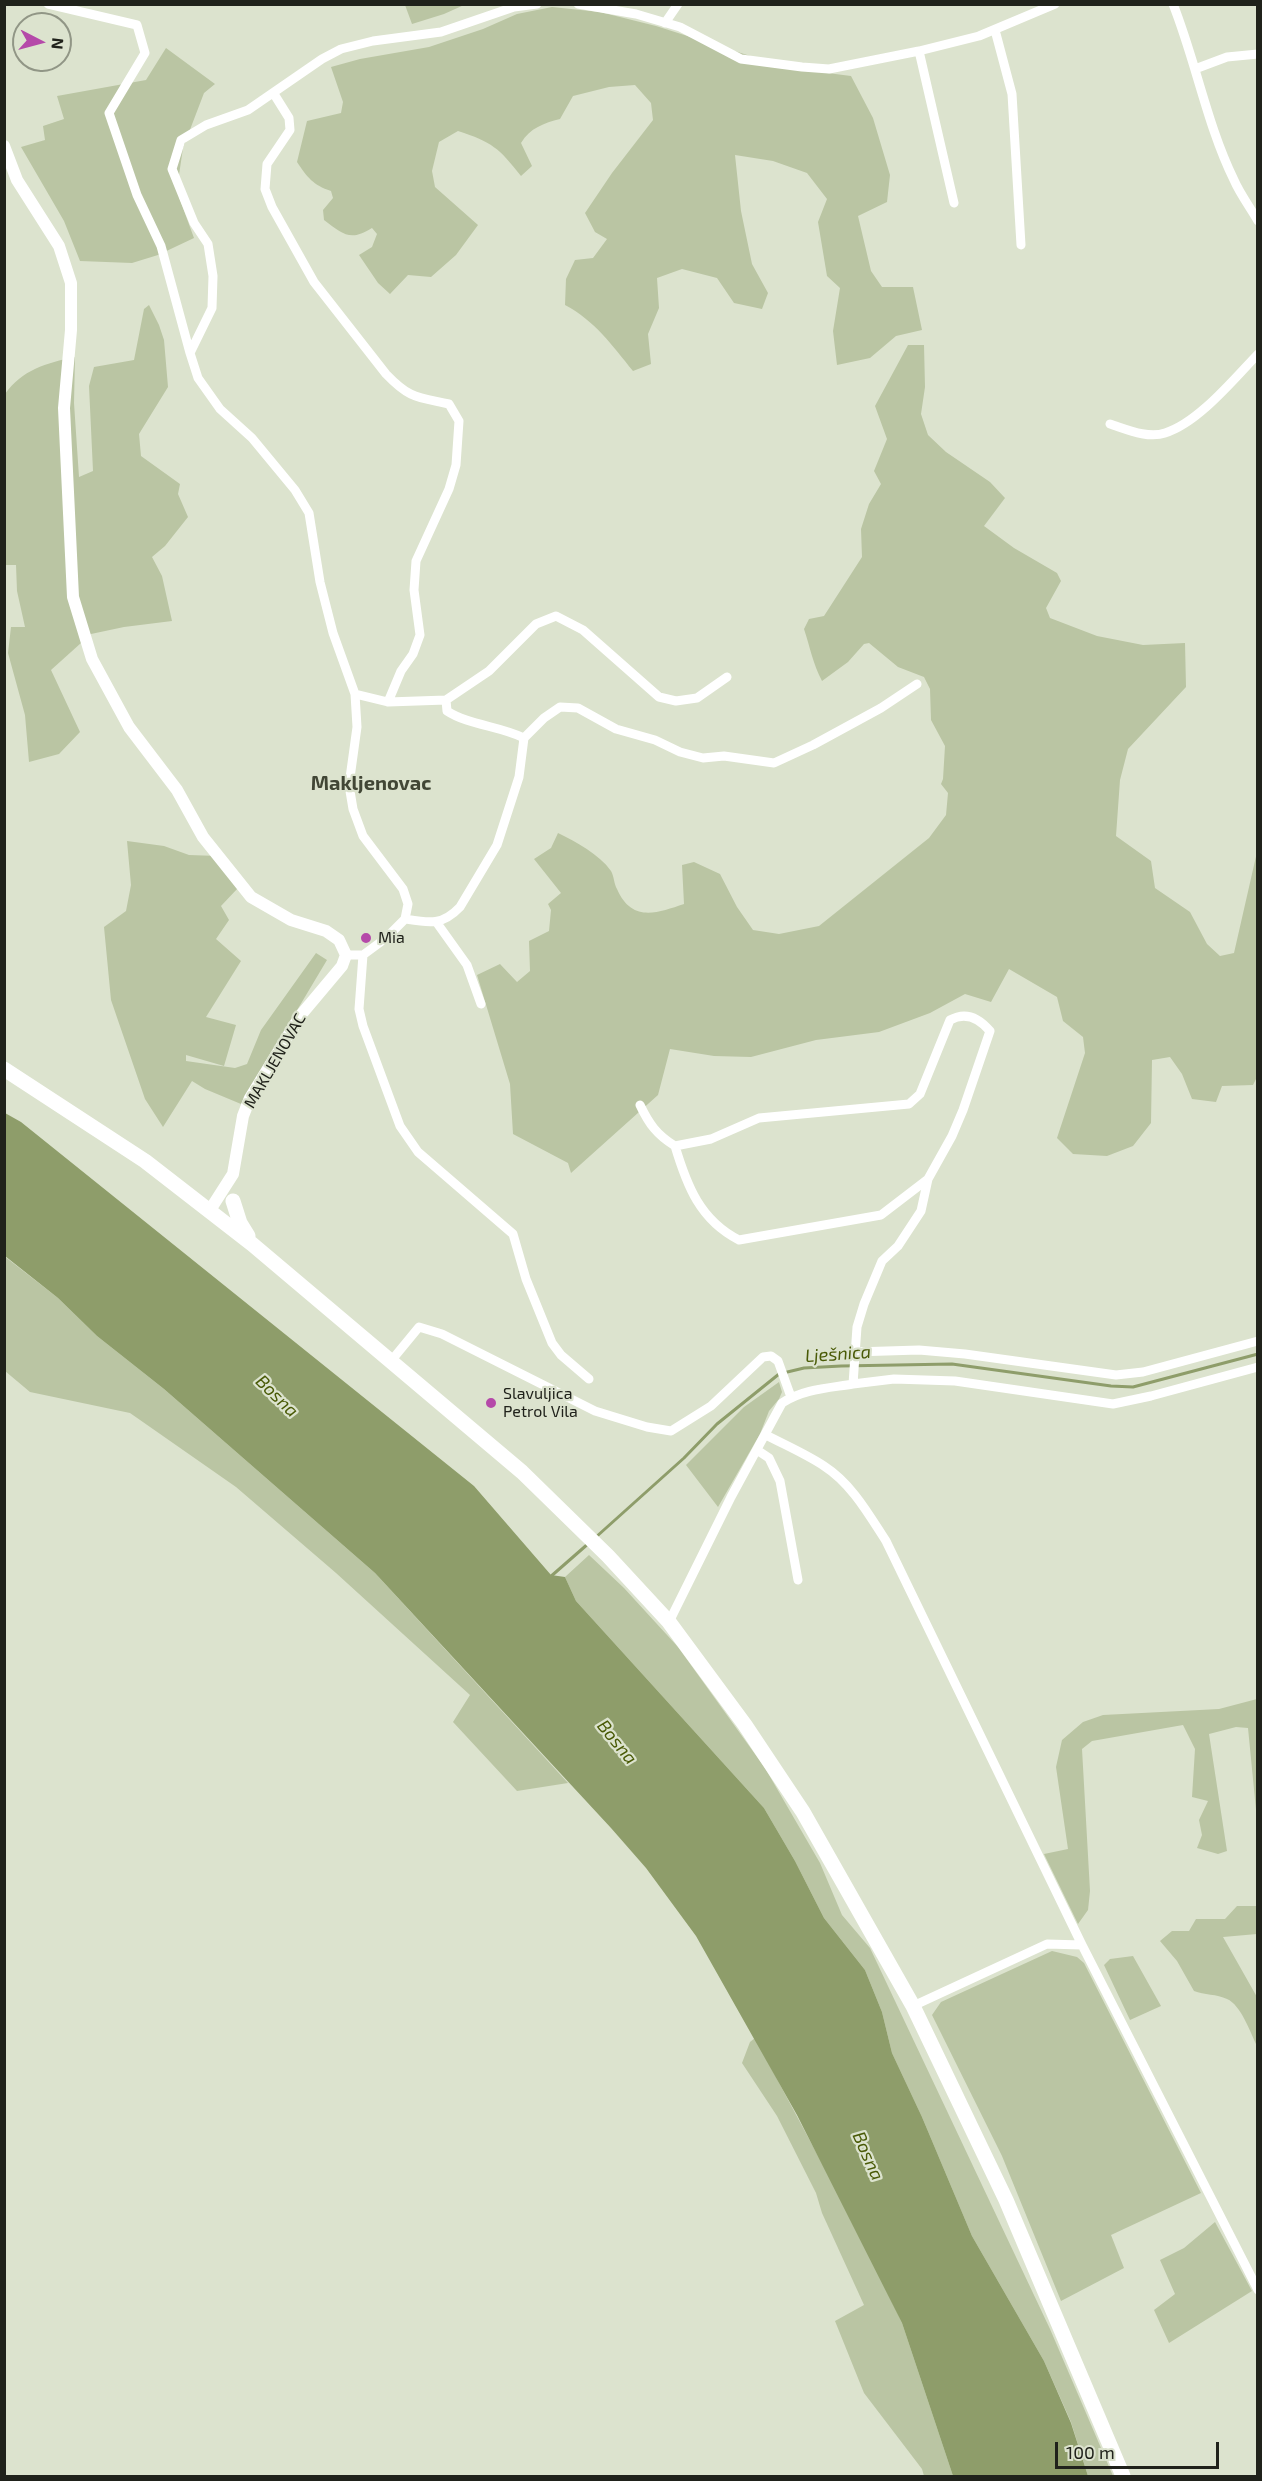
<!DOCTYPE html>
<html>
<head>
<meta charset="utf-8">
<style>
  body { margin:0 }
  #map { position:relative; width:1262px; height:2481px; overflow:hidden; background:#dce3ce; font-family:"Exo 2",sans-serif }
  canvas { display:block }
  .frame { position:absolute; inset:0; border:6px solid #20221b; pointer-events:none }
  .north { position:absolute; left:12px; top:12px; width:60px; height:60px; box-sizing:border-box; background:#dce3ce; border:2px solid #919686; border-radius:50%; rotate:96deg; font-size:16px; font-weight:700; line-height:24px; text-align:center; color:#20221b }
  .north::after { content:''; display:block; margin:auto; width:21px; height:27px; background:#b549a9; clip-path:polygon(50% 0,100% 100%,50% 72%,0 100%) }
  .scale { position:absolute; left:1055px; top:2442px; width:164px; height:27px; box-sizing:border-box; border:3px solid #20221b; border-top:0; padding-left:8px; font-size:18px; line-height:21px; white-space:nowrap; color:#20221b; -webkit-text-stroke:4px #dce3ce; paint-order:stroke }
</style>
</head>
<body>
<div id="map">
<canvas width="1262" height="2481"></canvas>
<div class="frame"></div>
<div class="north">N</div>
<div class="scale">100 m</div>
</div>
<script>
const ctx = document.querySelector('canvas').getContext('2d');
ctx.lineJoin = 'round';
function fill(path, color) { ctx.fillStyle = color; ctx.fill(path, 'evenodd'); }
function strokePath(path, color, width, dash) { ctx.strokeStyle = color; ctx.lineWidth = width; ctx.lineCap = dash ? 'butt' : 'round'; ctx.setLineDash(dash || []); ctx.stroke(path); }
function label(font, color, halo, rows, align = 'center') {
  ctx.font = font + ' "Exo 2",sans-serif'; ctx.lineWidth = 4.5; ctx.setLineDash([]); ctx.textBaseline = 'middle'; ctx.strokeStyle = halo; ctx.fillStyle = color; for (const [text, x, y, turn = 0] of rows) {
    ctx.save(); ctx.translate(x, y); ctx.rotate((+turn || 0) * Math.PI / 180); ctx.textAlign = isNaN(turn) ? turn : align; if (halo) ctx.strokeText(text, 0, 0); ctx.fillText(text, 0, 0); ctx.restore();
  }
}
fill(new Path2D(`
  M405 5V4L464 5 444 14 412 24Z
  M552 7 600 12 656 26 788 68 851 76 873 118 890 175 887 202 858 216 871 271 882 287H913L922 330 896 336 870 358 837 365 833 331 840 288 827 276 818 222 827 199 807 173 773 161 735 155 741 211 752 264 768 293 762 309 734 303 717 278 682 269 657 278 659 308 648 334 651 364 633 371C612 345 595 321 565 305L566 279 575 260 593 258 607 239 595 232 585 213 612 173 653 120 651 103 635 85 609 87 573 96 560 119C544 123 530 128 521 143L532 166 521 176C499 148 492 142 458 131L439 142 432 171 435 187 478 225 456 255 431 277 408 275 390 294 378 283 359 255 372 247 377 234 372 228C350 242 343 234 324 220L323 210 333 198 331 191C313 185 307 177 297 162L307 121 341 113 343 102 331 67 360 59 429 47 483 29 517 14Z
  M166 48 215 84 204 93 183 148 179 175V197L194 238 158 255 132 263 80 261 64 221 21 147 45 140 43 126 64 119 57 96 146 80Z
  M149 305 159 325 164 340 168 387 139 434 141 456 180 484 178 494 188 517 165 546 152 557 162 576 172 621 124 627 91 634 51 670 80 732 59 754 29 762 25 715 8 653 11 627H25L17 591 16 565H5V394C22 370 46 363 75 357L74 403 79 477 93 471 89 386 94 367 134 360 144 309Z
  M908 345H924L925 387 921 414 928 435 946 452 990 482 1005 498 984 526 1014 548 1057 573 1061 581 1046 608 1050 618 1097 636 1143 645 1185 643 1186 687 1128 749 1120 780 1116 836 1151 861 1155 888 1190 912 1207 944 1220 956 1234 953 1257 852V1077L1253 1085 1222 1086 1216 1102 1192 1099 1182 1074 1170 1057 1152 1060 1151 1123 1133 1146 1107 1156 1073 1154 1057 1138 1085 1053 1083 1037 1063 1021 1057 997 1009 969 991 1002 965 994 930 1013 879 1032 816 1040 751 1057 714 1056 670 1049 658 1095 571 1173 568 1163 513 1134 510 1084 477 975 500 964 517 982 530 971 529 941 549 931 551 910 548 904 561 893 534 859 551 848 558 833C576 842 599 854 611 871 614 876 614 884 617 889 632 923 657 913 684 904L682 865 694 862 720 874 737 907 753 930 779 934 819 926 929 838 946 815 948 793 941 784 943 779 945 746 931 720 930 689 924 677 898 667 869 643 864 644 848 662 822 681C813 664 810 647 804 629L809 619 824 616 862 557 861 529 869 504 881 484 874 471 887 439 875 406Z
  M127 841 164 846 189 855 218 856 238 888 221 906 229 920 216 939 241 961 206 1017 236 1025 224 1066 186 1055V1061L235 1068 247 1064 261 1030 316 953 327 960 241 1104 205 1089 192 1081 163 1127 145 1099 111 1000 104 927 126 911 131 885Z
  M4 1256 58 1298 97 1336 164 1389 375 1573 568 1783 517 1791 453 1722 470 1695 336 1573 236 1487 130 1413 30 1392 5 1371Z
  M779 1382 782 1392 779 1399 769 1411 760 1434 718 1507 686 1465 744 1407Z
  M589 1555 624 1588 678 1647 765 1768 820 1863 842 1915 870 1948 1050 2329 1113 2476H1088L1071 2422 1044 2361 972 2236 922 2117 892 2053 882 2012 865 1970 824 1918 795 1861 764 1808 576 1601 565 1577Z
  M1257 1699V1820L1248 1728 1236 1727 1209 1734 1227 1851 1218 1854 1197 1848 1202 1835 1199 1820 1208 1801 1192 1797 1195 1749 1183 1725 1092 1741 1082 1749 1090 1891 1088 1910 1078 1924 1044 1854 1068 1849 1056 1767 1062 1740 1083 1722 1103 1715 1219 1709Z
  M1237 1906H1257V1934L1223 1937 1257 1997V2046C1250 2032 1241 2005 1227 1999 1217 1994 1204 1995 1194 1991L1177 1961 1160 1941 1172 1931H1189L1196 1919H1225Z
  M1052 1951 1077 1957 1084 1963 1201 2193 1111 2235 1124 2268 1061 2301 1002 2156 932 2015 941 2002Z
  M1133 1956 1161 2006 1130 2020 1104 1965 1110 1959Z
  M755 2038 855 2225 902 2323 953 2476H924L922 2469 864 2393 835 2321 864 2305 822 2213 816 2193 777 2116 742 2063 750 2042Z
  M1215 2222 1252 2291 1169 2343 1154 2310 1175 2294 1160 2260 1184 2248Z`), '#bac5a3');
fill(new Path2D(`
  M5 1113 21 1122 474 1486 551 1575 565 1577 576 1601 764 1808 795 1861 824 1918 865 1970 882 2012 892 2053 922 2117 972 2236 1044 2361 1071 2423 1088 2476H953L902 2323 797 2115 696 1936 646 1868 611 1828 375 1573 164 1389 97 1336 58 1298 5 1256Z`), '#8e9d6a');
strokePath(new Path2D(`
  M596 1537 684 1458 717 1424 779 1374 804 1368 841 1366 952 1364 1111 1386 1133 1387 1258 1354
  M549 1578 589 1543`), '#8e9d6a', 3);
strokePath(new Path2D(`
  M48 4 137 25 145 53 109 113 137 195 161 246 190 353
  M578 4 636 14 680 27 741 59 802 67 829 69 919 51 979 36 1055 4
  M1173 4C1196 62 1207 125 1234 180 1240 194 1250 207 1258 221
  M665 23 678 4
  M995 30 1012 94 1021 245
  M919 51 954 203
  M1195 69 1227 57 1258 54
  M274 94 289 118 290 130 267 164 265 189 272 207 314 282 386 374C410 399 417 397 449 404L459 421 456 465 449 489 416 561 414 590 420 635 413 654 401 671 388 702
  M1110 424C1126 429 1148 439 1165 433 1198 423 1234 379 1258 354
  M355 694 388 702 446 700 447 711C468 725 500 726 524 738
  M446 700 489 671 536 624 556 616 583 630 659 697 676 701 697 698 727 677
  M405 919C429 923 442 926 460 907L497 845 519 777 524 738 544 718 560 707 578 708 616 729 655 740 680 752 703 758 724 756 774 763 813 745 881 708 917 684
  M437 923 467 965 481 1004
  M346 955H363L386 938 405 919 408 904 403 889 363 836 353 809 349 785 357 727 355 694 333 633 320 582 309 513 295 490 252 438 220 409 198 378 190 353 212 308 213 276 208 244 194 223 172 169 181 140 206 125 248 110 322 59 341 49 373 41 441 32 514 7 537 4
  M363 955 359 1009 363 1026 400 1126 418 1152 513 1234 526 1279 552 1343 561 1355 589 1379
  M640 1105C649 1124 657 1135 675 1146L711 1139 759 1118 909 1104 920 1094 950 1020C966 1011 979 1018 990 1031L963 1110 952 1136 928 1179 921 1211 898 1246 882 1261 864 1304 857 1327 853 1384C829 1388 803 1389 782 1403L731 1497 669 1622
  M675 1146C687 1186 700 1220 739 1240L881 1215 928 1179
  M854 1352 919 1350 965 1354 1116 1375 1143 1372 1258 1341
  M391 1361 419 1327 442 1334 595 1411 647 1427 671 1431 711 1406 763 1357 771 1356 778 1361 791 1397
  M853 1384 894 1379 955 1381 1113 1404 1151 1396 1258 1367
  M766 1435C785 1445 806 1454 824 1466 852 1484 869 1515 886 1541L1082 1945 1258 2290
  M757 1450 769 1458 780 1481 798 1580
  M913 2006 1047 1944 1082 1945`), '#fff', 9);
strokePath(new Path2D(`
  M4 146 17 180 59 246 71 283V330L64 408 73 597 92 659 129 727 177 790 203 837 251 897 291 920 326 931 339 940 346 955 342 966 300 1016 250 1098 243 1116 233 1174 210 1210`), '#fff', 12);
strokePath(new Path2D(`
  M4 1069 145 1161 252 1244 522 1472 608 1556 669 1622 745 1725 803 1812 913 2006 1006 2200 1123 2476
  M233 1201 240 1223 248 1236`), '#fff', 15);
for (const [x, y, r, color] of [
  [366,938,6,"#b549a9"],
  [491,1403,6,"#b549a9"]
]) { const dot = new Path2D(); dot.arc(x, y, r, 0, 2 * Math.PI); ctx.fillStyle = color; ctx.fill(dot); strokePath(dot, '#dce3ce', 2); }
label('16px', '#20221b', '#dce3ce', [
  ["Mia",378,938],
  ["Slavuljica",503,1394],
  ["Petrol Vila",503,1412]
], 'left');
label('16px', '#20221b', '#dce3ce', [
  ["MAKLJENOVAC",275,1061,-60]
]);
label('italic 18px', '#495a06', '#dce3ce', [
  ["Lješnica",838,1354,-4],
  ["Bosna",277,1396,44],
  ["Bosna",617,1742,51],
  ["Bosna",868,2156,66]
]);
label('bold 20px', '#414635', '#dce3ce', [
  ["Makljenovac",371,783]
]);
</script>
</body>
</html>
